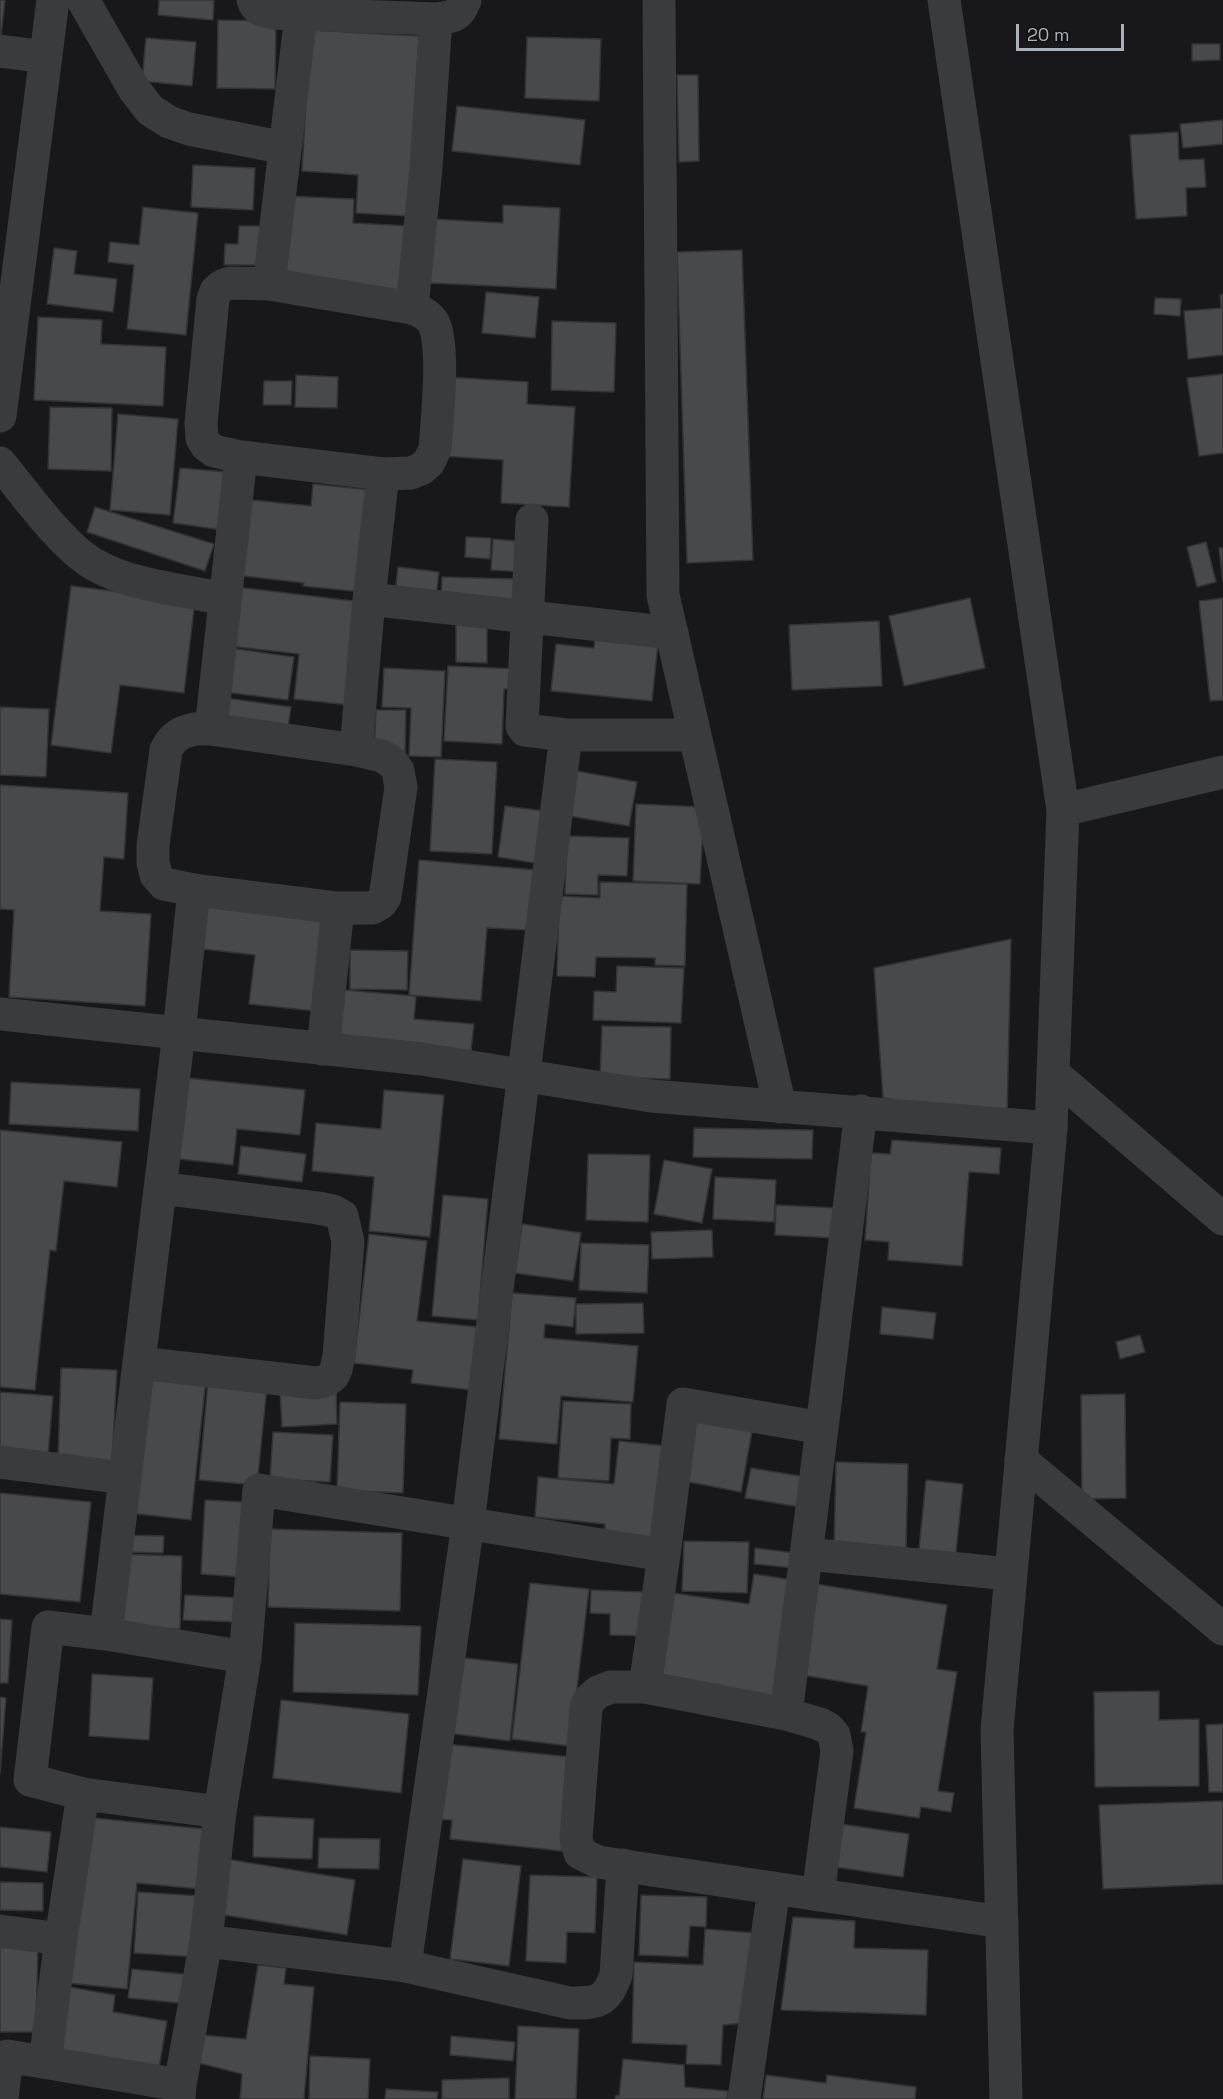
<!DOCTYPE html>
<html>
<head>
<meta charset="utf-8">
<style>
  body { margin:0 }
  #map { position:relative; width:1223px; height:2099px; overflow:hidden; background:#18181a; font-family:"Space Grotesk",sans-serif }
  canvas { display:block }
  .scale { position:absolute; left:1016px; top:24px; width:108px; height:27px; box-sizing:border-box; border:3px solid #acb0b9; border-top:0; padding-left:8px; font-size:18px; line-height:21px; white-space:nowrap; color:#acb0b9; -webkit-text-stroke:4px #131315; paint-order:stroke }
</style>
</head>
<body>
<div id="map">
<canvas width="1223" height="2099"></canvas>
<div class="scale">20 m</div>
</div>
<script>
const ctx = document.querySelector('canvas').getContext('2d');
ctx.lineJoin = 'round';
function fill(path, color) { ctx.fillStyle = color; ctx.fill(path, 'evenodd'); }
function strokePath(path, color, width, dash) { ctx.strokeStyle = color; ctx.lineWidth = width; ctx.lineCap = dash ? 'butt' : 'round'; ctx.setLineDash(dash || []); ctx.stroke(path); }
const building = new Path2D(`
  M0 0H5L1 36H0Z
  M159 0H214L213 20 158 15Z
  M218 20 276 21 275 89 217 88Z
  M310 30 419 36 409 216 356 213 358 175 302 171Z
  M527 37 601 39 599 101 525 98Z
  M146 38 196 42 192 86 142 81Z
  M1192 44H1220V60L1192 61Z
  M677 75H698L699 161 679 162Z
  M457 106 585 120 580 165 452 151Z
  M1223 120V144L1183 148 1180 124Z
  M1178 132 1179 160 1204 159 1206 187 1186 188 1187 216 1136 219 1130 135Z
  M193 165 255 168 253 210 191 207Z
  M287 196 354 199 353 223 411 226 408 291 282 281Z
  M503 205 560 208 556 289 430 283 433 219 503 223Z
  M143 207 198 213 186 335 127 329 134 265 108 262 110 242 139 245Z
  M239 226H266V265H224L225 244H238Z
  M54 248 77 251 74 274 117 279 113 312 47 304Z
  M742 250 753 560 687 563 677 252Z
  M486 292 539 297 535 338 482 333Z
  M1223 294V355L1188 359 1184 311 1221 308 1220 295Z
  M1155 298 1181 299 1180 316 1154 314Z
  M38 317 102 320 101 344 166 347 163 406 34 400Z
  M552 321 616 323 614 392 551 390Z
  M1223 374V453L1199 456 1187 378Z
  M296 375 338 377 337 408 295 407Z
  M447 377 528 382 527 404 575 407 569 507 501 503 503 460 442 456Z
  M264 381H292L291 405H263Z
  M50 407 112 408 111 471 48 469Z
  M118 414 178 419 170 515 110 510Z
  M180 468 227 472 222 530 173 523Z
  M313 484 371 490 361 592 303 586 304 583 235 575 242 499 311 506Z
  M95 507 214 544 205 571 87 532Z
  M466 537 491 538 490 559 465 557Z
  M493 539 526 542 524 572 491 570Z
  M1206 542 1216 582 1197 587 1187 547Z
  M1219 548H1223V582Z
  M398 567 439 572 436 598 395 593Z
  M442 577 518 579 517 606 441 604Z
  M71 586 195 601 184 693 120 685 111 753 51 745Z
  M236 587 362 602 349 705 294 699 299 654 229 646Z
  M970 598 985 668 904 686 889 616Z
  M1223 598V700L1210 701 1199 601Z
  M879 621 882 686 792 690 789 625Z
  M456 624H487V663L456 662Z
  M595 637 658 643 652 701 551 691 556 644 594 648Z
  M230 648 294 657 288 700 224 692Z
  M448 666 518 669 517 689H504L502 744 444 741Z
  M384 668 445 671 441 757 409 756 411 708 382 707Z
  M226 698 291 707 287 734 222 725Z
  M0 707 49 709 46 777 0 775Z
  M376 710H406L405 752 374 751Z
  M435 759 497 762 492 854 430 851Z
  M577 771 637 782 629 826 569 816Z
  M0 785 128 793 124 859 104 857 100 911 151 914 145 1006 9 997 14 910 0 909Z
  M636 804 704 807 700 884 633 881Z
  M505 806 544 811 535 863 498 857Z
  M567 836 629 838 627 876 598 875V895L565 894Z
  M419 860 537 870 528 930 487 928 481 1001 409 995Z
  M600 882 687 884 685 966 655 965V958L596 957 595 977 557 976 559 896 600 898Z
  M200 904 326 922 315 1011 249 1004 255 955 194 948Z
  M1011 939 1007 1117 883 1098 874 968Z
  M350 950 408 951 407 990 350 989Z
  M617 966 684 968 681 1023 593 1020 594 991 616 992Z
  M344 990 416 996 414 1019 474 1024 471 1051 340 1039Z
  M602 1026 671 1027 670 1079 600 1077Z
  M187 1078 305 1090 300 1135 237 1129 233 1165 179 1159Z
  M11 1082 140 1089 138 1131 9 1124Z
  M384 1090 444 1095 430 1237 369 1231 374 1177 312 1171 316 1123 381 1129Z
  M694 1128 813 1130 812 1159 693 1157Z
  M0 1130 122 1142 117 1187 64 1181 56 1251 50 1250 35 1390 0 1387Z
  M892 1140 1001 1148 999 1174 969 1172 962 1266 888 1260 889 1242 865 1240 871 1153 890 1154Z
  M241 1146 306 1154 302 1182 238 1174Z
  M588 1154 650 1155 648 1222 586 1220Z
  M664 1160 712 1169 702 1223 654 1214Z
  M715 1177 776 1180 774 1222 713 1219Z
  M443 1195 488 1199 478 1320 432 1316Z
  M776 1205 838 1208 837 1238 775 1235Z
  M522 1224 581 1233 573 1281 515 1273Z
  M712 1230 713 1257 652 1259 651 1232Z
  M369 1234 427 1241 417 1321 479 1327 472 1390 411 1383 413 1370 354 1363Z
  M581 1243 649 1245 647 1293 579 1290Z
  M512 1293 576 1298 573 1327 545 1324 544 1338 638 1346 633 1402 561 1396 557 1444 499 1439Z
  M643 1303 644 1333 576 1334V1304Z
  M882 1307 936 1313 933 1339 880 1334Z
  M1140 1335 1145 1352 1120 1359 1116 1342Z
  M61 1368 117 1370 112 1461 58 1459Z
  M145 1371 206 1378 191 1520 130 1513Z
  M208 1382 267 1387 257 1485 199 1480Z
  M336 1390 337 1424 282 1427 280 1392Z
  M0 1392 53 1396 48 1456 0 1453Z
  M1125 1394 1126 1498 1082 1499 1081 1395Z
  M563 1401 631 1404 630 1439 611 1438 609 1481 558 1478Z
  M340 1402 406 1404 403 1493 337 1490Z
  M695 1416 753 1426 741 1492 684 1481Z
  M273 1432 333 1435 330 1482 270 1479Z
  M619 1441 667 1446 659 1539 604 1534 605 1524 535 1517 538 1477 614 1484Z
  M836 1462 908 1464 906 1548 834 1547Z
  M751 1468 806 1477 800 1507 745 1498Z
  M926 1480 963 1484 955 1562 918 1558Z
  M0 1493 91 1502 80 1602 0 1594Z
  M205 1500 244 1502 240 1577 201 1574Z
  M270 1529 402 1533 400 1611 268 1607Z
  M125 1535 164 1536 163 1553 125 1552Z
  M684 1541 749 1542 747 1593 682 1591Z
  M755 1548 795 1553 794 1568 754 1564Z
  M118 1554 182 1556 180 1629 116 1627Z
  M754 1574 792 1580 775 1700 653 1683 666 1592 749 1604Z
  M530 1583 589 1589 570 1746 512 1739Z
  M816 1584 947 1605 937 1669 957 1672 938 1791 954 1793 951 1812 921 1807 919 1818 854 1808 866 1732H861L868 1686 802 1675Z
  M591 1590 646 1592 645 1636 610 1635V1614L590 1613Z
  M185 1595 242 1598 241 1622 183 1620Z
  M0 1619 12 1620 8 1683H0Z
  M295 1623 421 1626 418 1695 293 1692Z
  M456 1657 518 1664 510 1741 447 1733Z
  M92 1674 153 1678 149 1740 89 1736Z
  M1159 1691V1720L1199 1719V1786L1095 1787 1094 1692Z
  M0 1697 6 1698 0 1774Z
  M281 1700 409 1714 401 1793 273 1778Z
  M1223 1724V1792H1209L1206 1725Z
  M446 1744 571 1757 562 1851 450 1839 452 1820 438 1819Z
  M1223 1801V1884L1103 1889 1099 1805Z
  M254 1816 314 1819 312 1859 253 1857Z
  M84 1817 205 1829 199 1889 137 1883 127 1989 67 1983Z
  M834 1823 909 1834 903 1877 828 1866Z
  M0 1827 51 1832 47 1872 0 1867Z
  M319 1838 380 1839 379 1869 318 1868Z
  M226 1859 355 1880 347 1935 218 1914Z
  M463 1859 521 1866 509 1966 450 1959Z
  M530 1875 597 1877 595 1933 567 1932 566 1963 526 1961Z
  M0 1882 43 1883V1911L0 1910Z
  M138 1892 200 1896 196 1957 134 1953Z
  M641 1895 707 1897 706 1927 690 1926 688 1957 639 1955Z
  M793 1917 855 1921 854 1948 928 1950 926 2015 781 2010Z
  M705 1929 756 1933 745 2023 723 2025 721 2065 686 2064 687 2045 632 2043 634 1962 703 1965Z
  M0 1942H38L36 2032H0Z
  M258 1965 286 1968 284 1984 314 1987 304 2099H240L242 2074 199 2063 201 2035 246 2039Z
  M132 1969 193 1975 190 2004 128 1998Z
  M63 1986 115 1995 113 2012 167 2021 158 2074 52 2048Z
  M518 2026 579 2029 576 2099H515Z
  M451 2036 515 2042 513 2061 450 2055Z
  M310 2056 370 2059 368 2099H309Z
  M623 2059 684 2065 685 2087 728 2091 727 2099H615L616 2095 619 2096Z
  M766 2075 826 2083 827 2075 916 2087 915 2099H763Z
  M509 2078V2099H442V2080Z
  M386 2089 438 2092 437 2099H385Z`);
fill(building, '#48494d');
strokePath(building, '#333336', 1.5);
strokePath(new Path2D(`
  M83 0 134 89 150 110 169 122 189 129 285 148
  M253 0C256 10 264 11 273 13L436 19C452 17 459 17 465 0
  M659 0 663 595 780 1107
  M0 51 46 57
  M230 283 269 284 412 308C421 311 429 315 434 324 445 350 437 419 435 449L429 462 421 469 411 473 383 474 241 457 214 451 206 445 202 438 201 423 213 299 216 291 222 286Z
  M269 284 301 15
  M412 308 426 168 436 19
  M0 416 53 0
  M0 463C24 492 64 549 97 566 133 586 184 590 225 599
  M532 520 522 726 525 730 566 735H695
  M369 599 672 633
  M195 729H211L356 750 382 756 393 763 398 771 401 787 385 897 381 903 372 908H338L194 890 164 884 156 875 153 863V845L166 750C173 736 181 732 195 729Z
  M211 729 241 457
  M356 750 369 599 383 474
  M1063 810 1223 772
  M0 1014 422 1059 651 1096 1051 1128
  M323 1049 338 908
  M1054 1074 1223 1219
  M139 1363 316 1383C335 1380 335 1374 339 1356L348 1242 342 1216 333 1211 318 1208 160 1188
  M1021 1460 1223 1629
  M0 1462 125 1478
  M807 1554 1010 1574
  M106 1634 179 1033 194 890
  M645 1687 664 1555 683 1404 822 1428 861 1111
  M786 1714 822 1428
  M220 1812 83 1794 30 1780 48 1627 106 1634 245 1657
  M818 1895 837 1751 834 1735 829 1729 820 1724 786 1714 645 1687H611L598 1692 590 1699 586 1708 576 1839 580 1853 598 1862 1002 1922
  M0 1931 61 1939 45 2062
  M61 1939 83 1794
  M206 1941 220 1812 245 1657 259 1490 664 1555
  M405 1966 468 1523 566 735
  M180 2085 206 1941 405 1966 570 2003C597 2003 606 2003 616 1975L623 1865
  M2 2099 7 2056 180 2085 179 2099
  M744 2099 774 1888`), '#3a3b3f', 33);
strokePath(new Path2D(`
  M944 0 1063 810 1051 1128 997 1730 1006 2099`), '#3a3b3f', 33);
</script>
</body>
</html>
